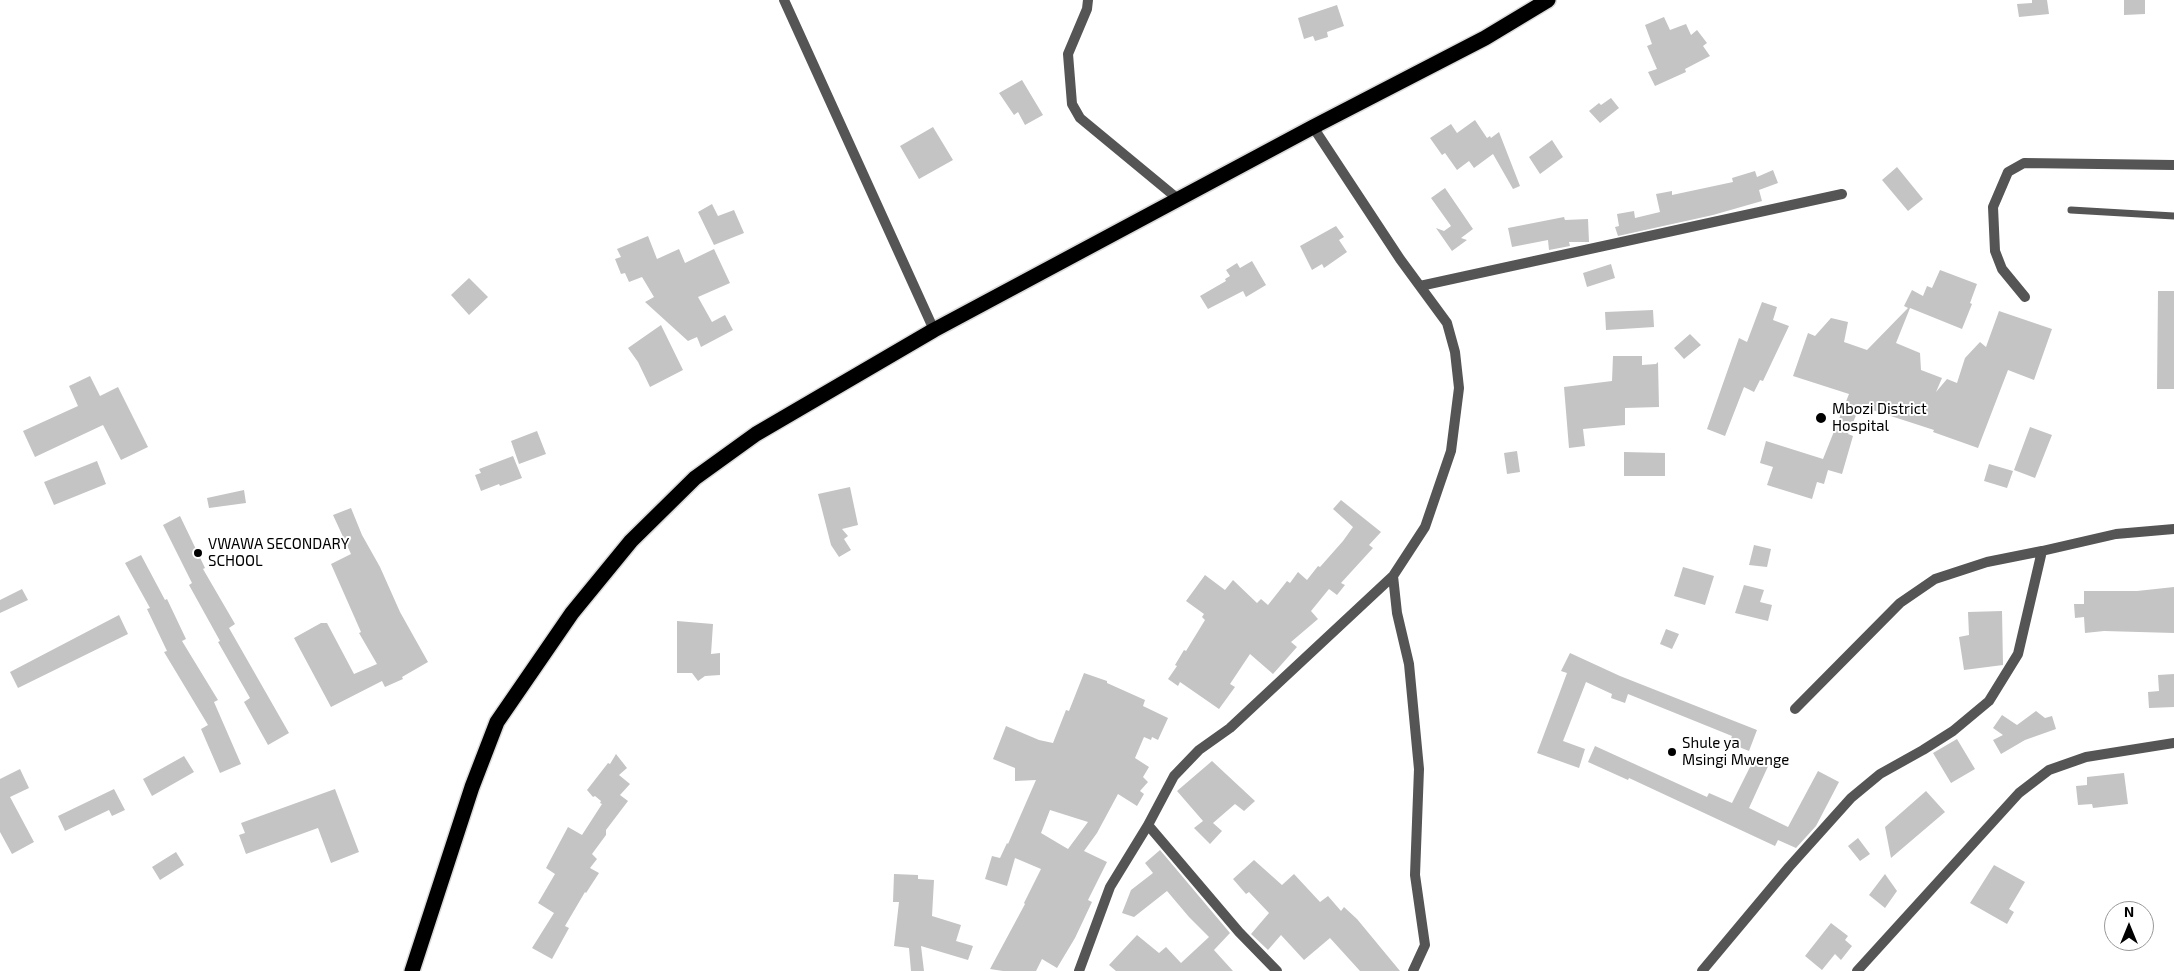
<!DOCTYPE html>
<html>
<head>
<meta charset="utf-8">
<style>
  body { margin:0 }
  #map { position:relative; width:2174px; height:971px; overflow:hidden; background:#fff; font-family:"Exo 2",sans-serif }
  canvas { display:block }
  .north { position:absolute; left:2104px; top:901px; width:50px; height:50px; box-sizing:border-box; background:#fff; border:1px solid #999; border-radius:50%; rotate:0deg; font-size:14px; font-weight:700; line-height:20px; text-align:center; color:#000 }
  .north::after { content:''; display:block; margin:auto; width:18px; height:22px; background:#000; clip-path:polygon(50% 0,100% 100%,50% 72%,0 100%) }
</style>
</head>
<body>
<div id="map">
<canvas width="2174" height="971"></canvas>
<div class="north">N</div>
</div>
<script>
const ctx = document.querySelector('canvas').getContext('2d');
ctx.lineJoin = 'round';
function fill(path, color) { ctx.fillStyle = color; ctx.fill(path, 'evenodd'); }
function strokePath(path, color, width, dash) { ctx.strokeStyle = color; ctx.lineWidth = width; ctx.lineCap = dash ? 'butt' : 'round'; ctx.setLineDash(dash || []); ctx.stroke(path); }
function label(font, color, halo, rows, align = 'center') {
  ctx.font = font + ' "Exo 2",sans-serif'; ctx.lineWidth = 4; ctx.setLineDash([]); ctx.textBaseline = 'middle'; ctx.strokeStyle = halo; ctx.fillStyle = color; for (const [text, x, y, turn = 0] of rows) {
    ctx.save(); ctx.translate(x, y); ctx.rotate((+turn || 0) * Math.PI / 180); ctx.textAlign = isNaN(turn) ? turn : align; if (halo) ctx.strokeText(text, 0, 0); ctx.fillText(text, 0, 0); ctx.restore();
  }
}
fill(new Path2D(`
  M2032 0H2047L2049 14 2019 17 2017 4 2032 3Z
  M2124 0H2145V14L2124 15Z
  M1337 5 1344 26 1327 32 1328 37 1315 41 1313 36 1304 39 1298 18Z
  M1664 17 1670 30 1686 24 1691 35 1697 30 1707 43 1703 46 1710 56 1685 69 1686 72 1655 86 1648 72 1657 69 1647 46 1652 44 1645 25Z
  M1022 80 1043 115 1025 125 1018 112 1014 115 999 93Z
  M1611 98 1619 108 1600 123 1589 111 1599 103 1601 105Z
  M1475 120 1487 138 1490 136 1491 138 1499 132 1520 186 1513 189 1493 154 1474 168 1469 161 1457 170 1445 153 1442 155 1430 138 1451 124 1457 133Z
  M933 127 953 160 919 179 900 146Z
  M1552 140 1563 157 1540 174 1529 157Z
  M1897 167 1923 199 1908 211 1882 180Z
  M1773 170 1778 183 1759 190 1762 201 1713 215 1618 236 1615 227 1619 226 1617 214 1634 211 1635 218 1660 212 1656 194 1672 191V195L1733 182 1732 178 1755 171 1757 177Z
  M1445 188 1473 229 1461 238 1467 240 1452 251 1436 228 1444 231 1451 226 1431 198Z
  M712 204 718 216 734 210 744 233 714 245 698 212Z
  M1564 217 1565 220 1588 219 1589 242H1569L1570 246 1549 250 1548 240 1512 247 1508 228Z
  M1336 226 1344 237 1339 240 1347 252 1324 268 1322 264 1312 270 1300 246Z
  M648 236 657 259 679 249 685 263 714 249 730 283 698 297 712 322 725 315 733 330 701 347 697 337 688 341 645 302 654 297 642 277 629 282 625 273 621 274 615 259 621 257 617 249Z
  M1252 261 1266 285 1246 297 1243 291 1208 309 1200 296 1226 281 1225 279 1230 276 1226 270 1237 263 1240 268Z
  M1611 264 1615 278 1587 287 1583 273Z
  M1940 270 1977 284 1970 303 1972 304 1962 329 1910 308 1896 343 1920 353 1921 370 1942 378 1936 392 1947 379 1957 383 1965 358 1980 342 1986 347 1999 311 2052 329 2034 380 2008 370 1978 448 1933 432 1934 430 1860 406 1848 434 1853 436 1842 474 1828 470 1824 484 1817 482 1812 499 1767 485 1773 467 1760 463 1766 441 1823 459 1849 394 1793 376 1808 333 1815 336 1831 318 1848 322 1844 342 1867 350 1908 308 1904 306 1912 290 1923 296 1927 286 1932 288Z
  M469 278 488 297 469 315 451 295Z
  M2158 291H2174V389H2157Z
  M1762 302 1777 307 1773 320 1789 326 1763 381 1760 380 1754 392 1744 387 1725 436 1707 429 1739 338 1747 342Z
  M1653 310 1654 327 1606 330 1605 312Z
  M661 325 683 370 650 387 638 362 628 348Z
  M1690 334 1701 345 1684 359 1674 348Z
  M1613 356H1642V365L1656 364 1658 362 1659 407 1625 408V425L1583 429 1585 446 1569 448 1564 387 1612 381Z
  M90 376 100 396 118 387 148 447 121 460 103 425 35 457 23 431 78 406 69 386Z
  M2030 427 2052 435 2035 478 2014 470Z
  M537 431 546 454 519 464 511 441Z
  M1517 451 1520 472 1507 474 1504 453Z
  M1624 452 1665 453V476H1624Z
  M513 456 522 478 500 486 499 484 481 491 475 475 481 473 479 469Z
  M97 461 106 484 54 505 44 482Z
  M1989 464 2013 471 2007 488 1984 481Z
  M850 487 858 525 842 529 848 536 844 539 851 550 839 557 831 545 818 494Z
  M244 490 246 503 209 508 207 498Z
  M1341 500 1381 532 1369 545 1373 548 1341 583 1345 585 1337 595 1329 589 1311 611 1318 619 1291 642 1297 647 1273 674 1250 654 1230 684 1235 687 1219 709 1180 682 1178 686 1168 679 1177 666 1175 665 1184 650 1186 651 1205 620 1202 617 1204 614 1186 601 1205 575 1225 590 1233 580 1257 603 1261 599 1268 605 1287 581 1290 583 1298 572 1307 580 1318 566 1320 567 1343 541 1353 527 1333 509Z
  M351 508 362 535 380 567 400 612 428 662 402 677 403 679 385 687 382 681 331 707 294 638 321 623H327L354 674 377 664 359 633 361 632 331 564 351 554 333 515Z
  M180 516 205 568 203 569 235 624 229 628 289 733 268 745 244 702 250 698 218 642 220 641 189 585 192 583 163 525Z
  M1754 545 1771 549 1767 567 1749 565Z
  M141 555 165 600 167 599 186 639 182 641 218 700 214 702 241 764 220 773 201 729 208 725 164 652 167 651 147 609 150 608 125 563Z
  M1683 567 1714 576 1705 605 1674 596Z
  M1744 585 1764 590 1760 602 1772 605 1768 621 1735 613Z
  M2174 587V633L2104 631 2085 633 2084 617 2075 618 2074 604H2084V591H2137Z
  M22 589 28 600 0 613V600Z
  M2002 611 2003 665 1964 670 1959 637 1969 635 1968 612Z
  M119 615 128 634 18 688 10 672Z
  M677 621 713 624 711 654 720 653V675L705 676 698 681 692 673H677Z
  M1666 629 1679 634 1672 649 1660 644Z
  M1570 653 1620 676 1757 730 1749 751 1729 743 1732 736 1628 694 1625 703 1611 698 1612 694 1586 682 1563 741 1585 749 1579 768 1537 753 1567 673 1561 671Z
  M1084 673 1107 681V683L1145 700 1143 706 1168 718 1158 740 1152 737 1151 740 1144 737 1135 758 1149 767 1143 777 1148 782 1140 791 1144 794 1137 806 1118 794 1097 833 1084 851 1107 862 1088 900 1092 902 1075 938 1057 968 1042 959 1036 971H1003L990 969 1025 904 1024 903 1041 869 1015 858 1007 886 985 879 992 856 1000 858 1007 843 1008 844 1036 780 1015 781V768L993 759 1006 726 1039 740 1053 743 1066 710 1069 711ZM1050 810 1088 822 1068 849 1041 833Z
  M2174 674V707L2149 708 2148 692 2159 691 2158 675Z
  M2036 711 2045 718 2052 716 2056 729 2025 740 2001 754 1993 740 2003 735 1993 728 2002 715 2017 725Z
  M1957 739 1975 769 1951 783 1933 753Z
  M1595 746 1707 797 1709 793 1732 803 1756 755 1770 762 1749 808 1788 827 1818 771 1839 782 1816 826 1796 848 1778 840 1775 846 1629 778 1628 780 1588 762Z
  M616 754 627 768 619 775 630 784 620 795 628 801 606 830V835L592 854 597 859 590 868 599 873 586 893 585 892 565 926 569 928 552 959 532 948 554 913 538 903 555 874 546 868 568 827 582 835 602 804 600 803 601 801 595 796 593 797 587 790 608 763 610 764Z
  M184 756 194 772 152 796 143 779Z
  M1212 761 1255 801 1244 811 1235 804 1213 823 1222 831 1210 844 1194 828 1203 821 1177 791Z
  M20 769 29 788 10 797 34 842 12 854 0 832V779Z
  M2124 773 2128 804 2093 808 2092 804 2078 805 2076 786 2087 785V777Z
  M114 789 125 810 112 816 109 810 65 831 58 816Z
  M335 789 359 852 331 863 318 828 246 854 239 835 245 833 241 823Z
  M1926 791 1945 812 1891 858 1885 827Z
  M1858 838 1870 854 1860 861 1848 846Z
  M1160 850 1230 933 1214 950 1233 971H1116L1109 965 1137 935 1159 953 1166 947 1181 963 1209 937 1189 917 1167 891 1134 917 1122 913 1131 890 1153 873 1145 863Z
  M176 852 184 865 160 880 152 867Z
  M1254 860 1282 885 1294 874 1320 902 1328 896 1341 911 1344 907 1357 919 1400 971H1360L1330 938 1304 960 1281 935 1268 950 1251 934 1269 913 1249 892 1246 894 1233 879Z
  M1994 865 2025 882 2009 909 2014 912 2007 924 1970 903Z
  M894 874 918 875V879L934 880 932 916 961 925 956 941 973 946 968 960 921 946 924 971H911L909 948 894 946 899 902H893Z
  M1885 874 1897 891 1885 908 1869 895Z
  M1831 923 1848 936 1845 940 1852 946 1841 960 1835 954 1822 970 1805 956Z`), '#c4c4c4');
const highway = new Path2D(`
  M412 971 472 787 497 722 572 613 631 541 695 478 756 434 934 330 1313 127 1485 38 1548 0`);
strokePath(highway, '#dbdbdb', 18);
strokePath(new Path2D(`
  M2071 210 2174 216`), '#555', 7);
strokePath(new Path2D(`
  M784 0 934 330
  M1088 0 1087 9 1068 54 1072 104 1080 118 1178 199
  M1420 286 1842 194
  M2025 297 2002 269 1995 251 1993 207 2008 172 2024 163 2174 165
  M1393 576 1397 613 1409 664 1419 769 1415 875 1425 945 1413 971
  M1795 709 1900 603 1935 579 1987 562 2042 551
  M1148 825 1239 932 1277 971
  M1079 971 1110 887 1148 825 1174 776 1199 750 1230 728 1393 576 1425 527 1451 451 1459 388 1455 352 1447 323 1400 259 1313 127
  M1702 971 1789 867 1851 798 1880 774 1923 750 1953 731 1989 701 2018 654 2042 551 2116 534 2174 529
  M1857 971 2019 793 2049 770 2086 757 2174 743`), '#555', 10);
strokePath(highway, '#000', 15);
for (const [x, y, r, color] of [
  [1821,418,6,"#000"],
  [198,553,5,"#000"],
  [1672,752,5,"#000"]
]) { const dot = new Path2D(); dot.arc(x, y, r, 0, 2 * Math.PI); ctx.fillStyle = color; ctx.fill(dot); strokePath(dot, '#fff', 2); }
label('15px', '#000', '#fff', [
  ["Mbozi District",1832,409],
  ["Hospital",1832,426],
  ["VWAWA SECONDARY",208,544],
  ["SCHOOL",208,561],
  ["Shule ya",1682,743],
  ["Msingi Mwenge",1682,760]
], 'left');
</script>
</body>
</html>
